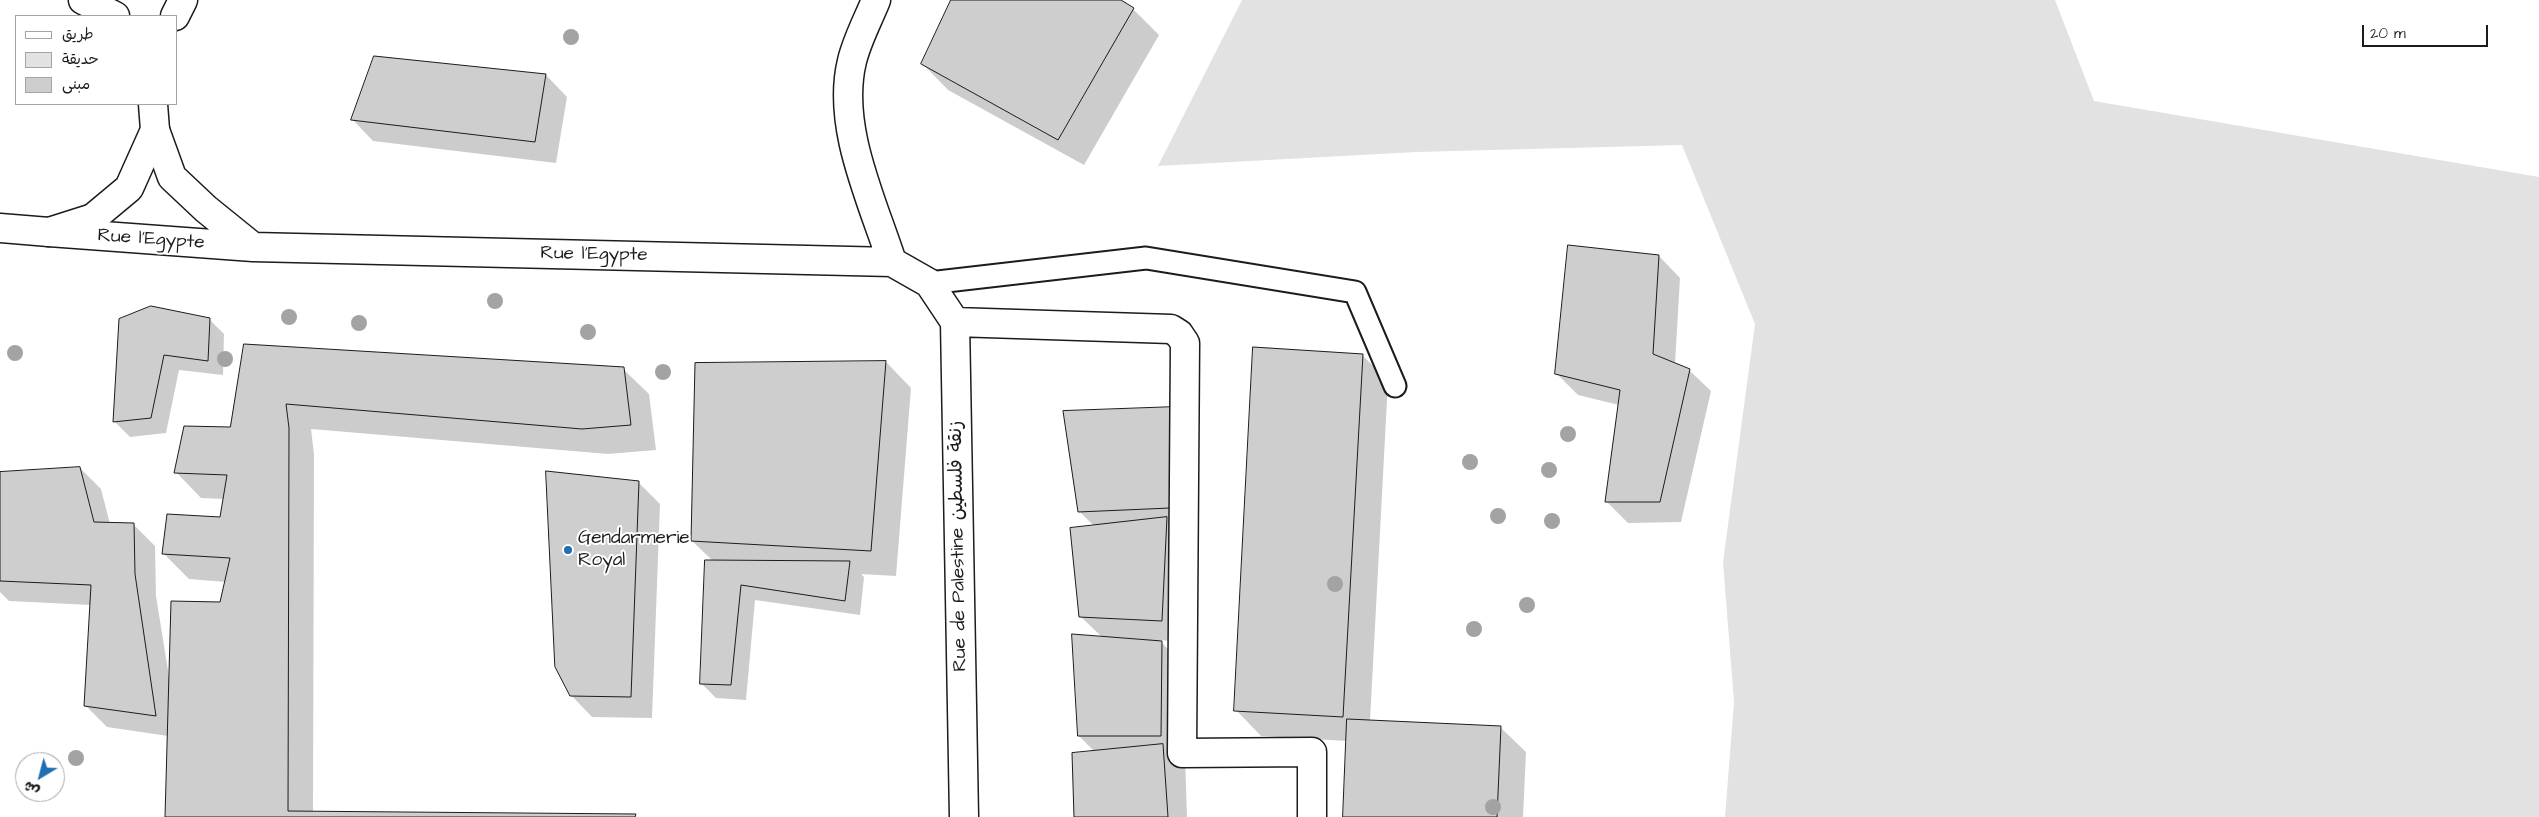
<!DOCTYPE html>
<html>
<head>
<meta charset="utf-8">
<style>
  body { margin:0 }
  #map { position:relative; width:2539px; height:817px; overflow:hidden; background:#fff; font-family:"Architects Daughter","Playpen Sans Arabic",sans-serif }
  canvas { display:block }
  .legend { position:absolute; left:15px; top:15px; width:162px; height:90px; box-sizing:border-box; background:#fff; border:1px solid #a4a4a4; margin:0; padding:6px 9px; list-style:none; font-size:15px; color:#1c1c1c }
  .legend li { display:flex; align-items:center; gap:10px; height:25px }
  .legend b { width:25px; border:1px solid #a4a4a4 }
  .north { position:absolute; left:15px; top:752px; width:50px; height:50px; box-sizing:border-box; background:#fff; border:1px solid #a4a4a4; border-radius:50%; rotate:217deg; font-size:14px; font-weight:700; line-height:20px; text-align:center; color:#1c1c1c }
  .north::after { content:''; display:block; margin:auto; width:18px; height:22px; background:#1f6fb2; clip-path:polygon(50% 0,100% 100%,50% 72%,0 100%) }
  .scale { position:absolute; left:2362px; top:25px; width:126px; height:22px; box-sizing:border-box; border:2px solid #1c1c1c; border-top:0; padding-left:6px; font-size:15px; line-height:18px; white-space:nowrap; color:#1c1c1c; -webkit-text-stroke:4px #fff; paint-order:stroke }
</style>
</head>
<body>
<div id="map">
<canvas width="2539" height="817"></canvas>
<ul class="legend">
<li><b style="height:6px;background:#fff"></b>طريق</li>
<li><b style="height:14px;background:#e2e2e2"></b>حديقة</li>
<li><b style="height:14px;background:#cecece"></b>مبنى</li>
</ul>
<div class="north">ش</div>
<div class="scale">20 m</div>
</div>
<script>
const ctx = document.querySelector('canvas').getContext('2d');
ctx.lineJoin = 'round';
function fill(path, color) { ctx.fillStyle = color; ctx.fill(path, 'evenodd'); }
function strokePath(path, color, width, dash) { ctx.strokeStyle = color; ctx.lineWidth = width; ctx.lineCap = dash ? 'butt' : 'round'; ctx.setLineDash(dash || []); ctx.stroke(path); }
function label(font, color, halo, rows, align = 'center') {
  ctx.font = font + ' "Architects Daughter","Playpen Sans Arabic",sans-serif'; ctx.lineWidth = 4; ctx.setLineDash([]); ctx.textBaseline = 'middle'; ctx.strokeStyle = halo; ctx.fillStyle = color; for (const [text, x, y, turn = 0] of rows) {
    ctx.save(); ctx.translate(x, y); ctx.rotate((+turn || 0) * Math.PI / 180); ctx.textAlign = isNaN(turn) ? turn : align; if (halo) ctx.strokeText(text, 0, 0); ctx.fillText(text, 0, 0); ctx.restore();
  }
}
fill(new Path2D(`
  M1242 0H2055L2094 101 2539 177V817H1725L1734 702 1723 562 1755 324 1682 145 1416 152 1158 166Z`), '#e2e2e2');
fill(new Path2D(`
  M952 0H1118L1133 9 1159 35 1084 165 948 90 923 64Z
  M546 75 567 97 556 163 373 141 352 119Z
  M1659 256 1680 278 1675 364 1689 370 1711 391 1681 522 1628 523 1607 502 1619 405 1578 395 1556 373Z
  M209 319 224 334 223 375 179 370 166 433 130 437 115 422 121 320Z
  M245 345 623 369 649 394 656 450 608 454 311 429 314 454 313 812 637 817H166L168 736 107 727 85 705 91 605 9 601 0 592V473L80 468 101 489 110 524 134 525 155 546 156 596 170 683 221 603 226 582 189 579 163 553 222 518 224 499 201 498 176 472 231 428Z
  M1362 355 1388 381 1370 721 1500 727 1526 752 1523 817H1344L1347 741 1261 736 1236 710Z
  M886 362 911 388 896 576 861 574 864 577 860 615 755 600 746 700 716 698 701 683 713 561 692 541Z
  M1174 408 1183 642 1159 640 1182 663 1187 817H1076L1095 752 1079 736 1102 637 1080 616 1095 527 1079 511Z
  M638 482 660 504 652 718 592 717 571 695Z`), '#0003');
const building = new Path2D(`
  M951 0H1121L1134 8 1058 140 921 64Z
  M374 56 546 74 535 142 351 120Z
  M1568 245 1659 255 1653 354 1690 369 1660 502H1605L1620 390 1555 374Z
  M151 306 210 318 208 361 164 355 151 418 113 422 119 319Z
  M244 344 624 367 631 425 582 429 286 404 289 428 288 811 636 814 635 817H165L171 601 220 602 230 558 162 554 167 514 220 517 227 475 174 473 184 426 230 427Z
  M1253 347 1363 354 1343 717 1234 711Z
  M886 361 871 551 691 541 695 363Z
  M1175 407 1170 508 1078 512 1063 411Z
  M80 467 94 522 134 523 135 574 156 716 84 706 91 585 0 581V472Z
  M546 471 639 481 631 697 570 696 555 667Z
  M1167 517 1162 621 1079 617 1070 528Z
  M705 560 850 561 845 601 741 585 731 685 700 684Z
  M1072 634 1162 641 1161 736H1078Z
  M1347 719 1501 726 1497 817H1343Z
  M1163 744 1168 817H1074L1072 753Z`);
fill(building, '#cecece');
strokePath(building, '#1c1c1c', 1);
const lane = new Path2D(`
  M929 283 1146 258 1355 292 1395 386`);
const street = new Path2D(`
  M876 0C868 20 857 40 852 61 836 126 872 200 892 262
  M155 130 172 177 206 209 253 247
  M49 232 253 247 892 262 929 283 955 322 964 817
  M955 322 1171 329 1179 334 1185 343 1182 753 1312 752V817`);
const primary = new Path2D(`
  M83 0 115 16
  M175 16 183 0
  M0 228 49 232 93 218 129 188 155 130 153 104`);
strokePath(lane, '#1c1c1c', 25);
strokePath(street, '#1c1c1c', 31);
strokePath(primary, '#1c1c1c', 31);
strokePath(lane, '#fff', 21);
strokePath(street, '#fff', 28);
strokePath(primary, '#fff', 28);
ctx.fillStyle = '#a3a3a3';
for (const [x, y] of [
  [571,37],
  [495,301],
  [289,317],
  [359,323],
  [588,332],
  [15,353],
  [225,359],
  [663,372],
  [1568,434],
  [1470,462],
  [1549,470],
  [1498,516],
  [1552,521],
  [1335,584],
  [1527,605],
  [1474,629],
  [76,758],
  [1493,807]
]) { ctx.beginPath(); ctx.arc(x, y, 8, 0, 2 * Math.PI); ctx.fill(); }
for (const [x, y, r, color] of [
  [568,550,5,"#1f6fb2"]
]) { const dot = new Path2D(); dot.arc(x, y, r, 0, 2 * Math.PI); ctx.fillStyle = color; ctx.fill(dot); strokePath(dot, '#fff', 2); }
label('19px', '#1c1c1c', '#fff', [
  ["Rue l'Egypte",151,240,4],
  ["Rue l'Egypte",594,255,1],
  ["Rue de Palestine زنقة فلسطين",959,546,-91]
]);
label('19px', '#1c1c1c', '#fff', [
  ["Gendarmerie",578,539],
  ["Royal",578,561]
], 'left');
</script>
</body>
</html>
